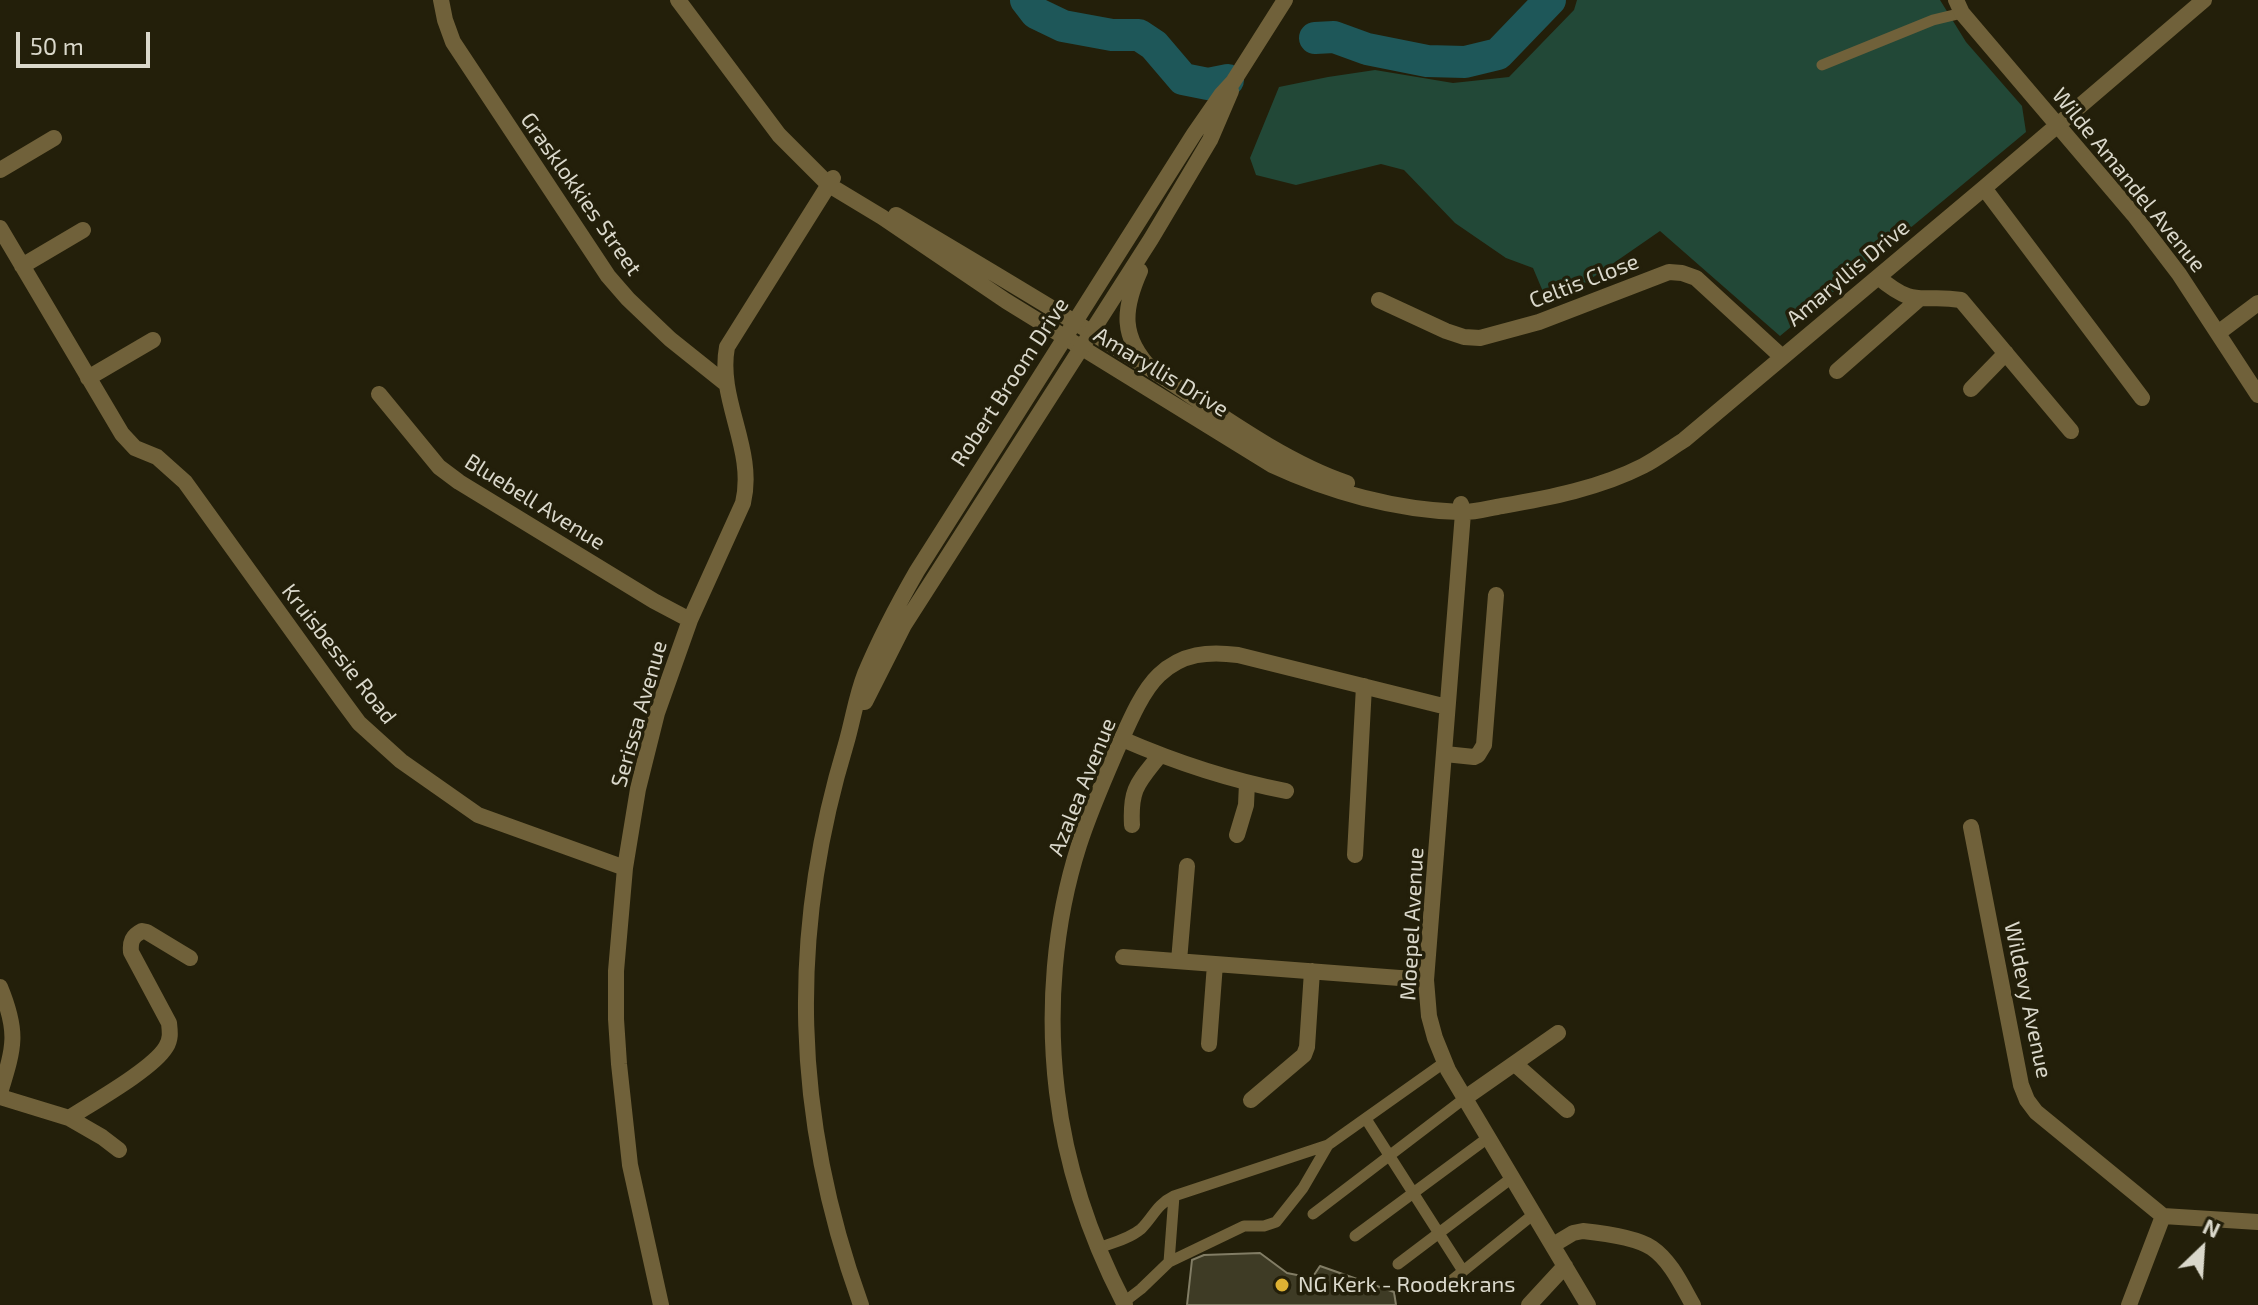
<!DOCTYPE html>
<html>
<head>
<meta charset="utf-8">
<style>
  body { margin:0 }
  #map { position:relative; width:2258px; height:1305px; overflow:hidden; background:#231f0a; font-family:"Exo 2",sans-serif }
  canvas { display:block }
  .north { position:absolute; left:2162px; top:1209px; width:80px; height:80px; -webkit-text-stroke:6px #231f0a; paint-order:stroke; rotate:25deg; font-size:22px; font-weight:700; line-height:32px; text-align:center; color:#dad8cb }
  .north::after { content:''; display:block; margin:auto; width:28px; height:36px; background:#dad8cb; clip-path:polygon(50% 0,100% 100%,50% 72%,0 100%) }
  .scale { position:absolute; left:16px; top:32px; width:134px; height:36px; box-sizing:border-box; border:4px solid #dad8cb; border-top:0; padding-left:10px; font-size:24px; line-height:28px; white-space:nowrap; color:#dad8cb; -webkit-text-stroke:6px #231f0a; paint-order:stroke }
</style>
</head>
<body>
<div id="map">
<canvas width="2258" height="1305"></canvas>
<div class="north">N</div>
<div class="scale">50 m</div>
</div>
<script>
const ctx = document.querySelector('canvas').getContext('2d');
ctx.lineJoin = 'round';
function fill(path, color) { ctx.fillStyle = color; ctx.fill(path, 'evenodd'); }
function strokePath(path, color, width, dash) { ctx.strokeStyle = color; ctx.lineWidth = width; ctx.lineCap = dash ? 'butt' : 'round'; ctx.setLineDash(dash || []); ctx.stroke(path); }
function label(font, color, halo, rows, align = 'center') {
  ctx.font = font + ' "Exo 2",sans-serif'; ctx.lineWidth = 7; ctx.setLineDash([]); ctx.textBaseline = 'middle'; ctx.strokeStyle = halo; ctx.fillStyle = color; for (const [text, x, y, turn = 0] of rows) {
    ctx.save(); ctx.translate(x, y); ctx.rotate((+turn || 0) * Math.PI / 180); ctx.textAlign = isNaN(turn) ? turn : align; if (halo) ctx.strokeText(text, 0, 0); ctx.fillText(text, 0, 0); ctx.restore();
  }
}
fill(new Path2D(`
  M1577 0H1940L1966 42 2022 106 2026 132 1780 336 1660 231 1579 287 1544 294 1533 268 1506 258 1455 223 1404 170 1381 164 1296 185 1256 175 1250 158 1279 87 1328 77 1375 70 1453 83 1509 77 1574 10Z`), '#224837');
strokePath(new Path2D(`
  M1026 0 1036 13 1063 26 1112 35H1139L1154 45 1183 79 1208 84 1228 80
  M1315 38 1334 37 1367 49 1427 61 1465 62 1498 54 1550 0`), '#1e5759', 32);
const building = new Path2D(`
  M1260 1253 1287 1273 1312 1278 1320 1266 1394 1292 1396 1305H1187L1192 1260 1204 1255Z`);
fill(building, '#3e3b25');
strokePath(building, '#827d65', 2);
strokePath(new Path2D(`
  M1822 65 1933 20 1962 13
  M1366 1119 1463 1271
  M1313 1214 1465 1098
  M1355 1236 1489 1137
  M1098 1248C1112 1243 1129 1239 1141 1229 1154 1216 1156 1205 1174 1196L1328 1145 1445 1062
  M1169 1262 1174 1196
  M1398 1264 1513 1177
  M1441 1289 1535 1213
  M1124 1302 1141 1289 1169 1262 1244 1226H1264L1276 1222 1303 1188 1328 1145`), '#70613a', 11);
strokePath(new Path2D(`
  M441 0 445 20 453 42 608 276 628 299 670 339 725 383
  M678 0 779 135 829 185 882 217 1006 301 1272 465C1330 492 1396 510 1460 512 1474 513 1489 508 1502 506 1549 498 1600 488 1643 466 1657 459 1671 448 1684 440L1984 188 2204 0
  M1956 0 1962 13 2134 215 2179 274 2258 395
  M0 170 54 138
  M1984 188 2142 398
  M896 215C982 266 1068 317 1152 370 1211 408 1281 461 1347 483
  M0 228 122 434 135 448 157 457 185 482 342 700 359 723 401 761 478 815 625 868
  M22 266 83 230
  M1878 277C1917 310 1920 293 1961 300L2071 431
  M1379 300 1446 331 1464 337 1480 338 1539 322 1669 272 1682 273 1696 278 1782 357
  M2218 333 2258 303
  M1837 371 1918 300
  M88 378 153 340
  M1971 389 2006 353
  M379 394 439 467 459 482 654 601 690 620
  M1461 504 1463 513 1426 980 1429 1016 1435 1038 1448 1070 1588 1305
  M1122 739C1175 762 1229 780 1286 791
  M1445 754 1474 757 1478 755 1484 745 1496 595
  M1132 825C1130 788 1138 783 1160 755
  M1971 827 2021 1085 2027 1100 2036 1112 2163 1216
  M1237 835 1246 805 1247 783
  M1355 855 1364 686
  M1123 957 1426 980
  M1179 961 1187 866
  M0 987C19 1033 14 1047 0 1093
  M1209 1044 1215 964
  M1515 1064 1567 1110
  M0 1097 69 1118 102 1137 119 1150
  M1465 1098 1558 1033
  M1251 1100 1304 1055 1307 1047 1312 971
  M69 1118C92 1103 153 1069 166 1047 171 1039 170 1032 169 1023L131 952C130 942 132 936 142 931L147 932 190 958
  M1553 1245 1573 1233 1583 1231C1602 1233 1636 1237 1652 1248 1671 1261 1682 1286 1693 1305
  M661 1305 630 1165 619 1064 616 1019V971L625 868 638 789 657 713 690 620 743 503C756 449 717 400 727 347L833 178
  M1125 1305C1090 1238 1066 1167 1057 1092 1047 1010 1054 923 1079 845 1089 814 1102 784 1115 754 1126 730 1140 693 1159 675 1182 653 1209 651 1238 655L1447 707
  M1529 1305 1565 1266
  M2129 1305 2163 1216 2258 1222`), '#70613a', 16);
strokePath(new Path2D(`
  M1140 271C1123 309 1120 337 1152 370
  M865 702 904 625 1151 239 1210 140 1231 91
  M861 1305C793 1117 788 935 846 744 853 720 856 697 865 674 880 638 898 604 917 571L1194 134 1221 95 1233 82 1285 0`), '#70613a', 16);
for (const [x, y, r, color] of [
  [1282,1285,8,"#ddb133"]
]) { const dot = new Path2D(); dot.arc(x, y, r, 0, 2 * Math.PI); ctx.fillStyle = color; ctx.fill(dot); strokePath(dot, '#231f0a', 3); }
label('22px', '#dad8cb', '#231f0a', [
  ["Wilde Amandel Avenue",2129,180,51],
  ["Grasklokkies Street",581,194,55],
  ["Amaryllis Drive",1848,273,-40],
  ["Celtis Close",1584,281,-21],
  ["Amaryllis Drive",1161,372,31],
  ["Robert Broom Drive",1010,382,-57],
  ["Bluebell Avenue",535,502,32],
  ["Kruisbessie Road",339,654,52],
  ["Serissa Avenue",639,714,-74],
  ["Azalea Avenue",1082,787,-68],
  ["Moepel Avenue",1412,924,-87],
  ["Wildevy Avenue",2028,1000,78]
]);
label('22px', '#dad8cb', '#231f0a', [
  ["NG Kerk - Roodekrans",1298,1285]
], 'left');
</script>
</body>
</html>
